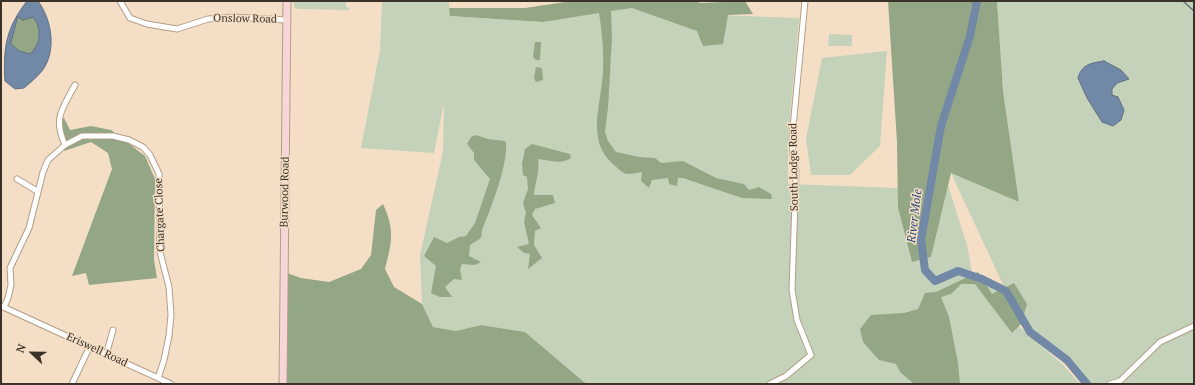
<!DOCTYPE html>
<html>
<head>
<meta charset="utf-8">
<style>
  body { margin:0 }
  #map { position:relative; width:1195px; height:385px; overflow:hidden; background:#f4dfc6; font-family:"PT Serif",serif }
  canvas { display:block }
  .frame { position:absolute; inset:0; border:2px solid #3b3329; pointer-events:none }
  .north { position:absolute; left:12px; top:333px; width:40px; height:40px; -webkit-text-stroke:3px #f4dfc6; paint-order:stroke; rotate:292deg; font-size:11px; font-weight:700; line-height:16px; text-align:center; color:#3b3329 }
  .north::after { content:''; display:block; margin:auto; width:14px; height:18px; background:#3b3329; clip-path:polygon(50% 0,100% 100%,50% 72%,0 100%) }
</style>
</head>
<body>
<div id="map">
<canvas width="1195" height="385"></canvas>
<div class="frame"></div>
<div class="north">N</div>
</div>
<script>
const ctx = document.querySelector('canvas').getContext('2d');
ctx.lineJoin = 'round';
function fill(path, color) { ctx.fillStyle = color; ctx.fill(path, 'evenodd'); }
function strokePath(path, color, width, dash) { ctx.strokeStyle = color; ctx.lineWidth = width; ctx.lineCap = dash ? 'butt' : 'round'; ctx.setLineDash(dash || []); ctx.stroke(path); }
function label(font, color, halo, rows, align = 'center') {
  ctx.font = font + ' "PT Serif",serif'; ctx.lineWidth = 3; ctx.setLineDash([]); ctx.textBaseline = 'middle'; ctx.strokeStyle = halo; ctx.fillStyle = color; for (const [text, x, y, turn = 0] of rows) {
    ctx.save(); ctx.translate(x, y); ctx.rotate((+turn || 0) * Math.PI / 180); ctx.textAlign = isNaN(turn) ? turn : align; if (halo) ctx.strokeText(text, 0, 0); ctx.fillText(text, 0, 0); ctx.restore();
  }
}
fill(new Path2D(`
  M294 1H346V7L349 8V10L298 9 294 7Z
  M382 1H449L450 16 542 22 632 7 659 13 799 18 788 139V184L898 188V208L912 262 931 257 948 185 967 245 973 278 1001 293 1016 324 1062 364 1080 384H589L584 382 525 332 481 325 456 331 433 327 422 304 420 255 443 151 444 103 434 153 361 148 380 50Z
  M997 1H1194V384H1087L1067 360 1030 332 1006 291 951 173 1019 202 1003 91Z
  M829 34 852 35V46H828Z
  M887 51 880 146 850 175H811L806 139 822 58Z`), '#c4d2ba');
fill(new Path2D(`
  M572 1H694L701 3 745 1 753 14 728 15 723 44 703 46 697 31 632 8 611 11 612 38 608 108 605 132 608 141 616 152 639 157 655 158 661 163 683 161 716 178 744 184 749 190 759 187 771 194 772 199 742 198 683 178H678L677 186 669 184 668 178 652 180 649 188 641 181 642 172C624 175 626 176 613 164 585 140 602 102 603 71 604 52 602 32 599 13L543 22 450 16 449 8H525Z
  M888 1H997L1003 91 1019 202 951 173 931 257 912 262 898 208 897 142Z
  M33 16C42 28 41 44 30 54L19 51 11 44 18 17Z
  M535 42H541L540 60H536L533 57Z
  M536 67 542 68 543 80 536 82 534 78Z
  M64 118 70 130 91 126 111 130 145 156 155 179 154 260 157 278 89 285 86 273 72 276 112 169 108 153 91 142 64 151 57 127Z
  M476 135 488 139 504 141 506 142C508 165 491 208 482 230L481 238 470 245 469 256 481 262 475 265 462 264 460 270 462 280 454 279 445 287 452 297H440L431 293 436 266 424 256 434 237 447 243 459 237 466 236 475 223 490 179 474 160V153L467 144 471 137Z
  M532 144 570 154 571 158C562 165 548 160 538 159 540 172 535 182 534 195H553L555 203 535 209 532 215 541 228 535 231 534 245 542 258 528 269 530 254 524 253 517 247 529 244 524 222 526 213 523 203 528 189 527 177 523 175 522 164 525 149Z
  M383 204C395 230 392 242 385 269L394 287 422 304 433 327 456 331 481 325 525 332 584 382 589 384H286L287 273 301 278 329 282 361 269 371 255 376 210Z
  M978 272 992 294 1014 283 1027 304 1021 324 1012 333 975 284H961L951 294 941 297 949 317 958 363 960 384H914L900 372 896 364 879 360 863 342 860 329 871 315 904 313 918 309 925 293 936 292Z`), '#93a685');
const water = new Path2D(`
  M27 1H38C52 20 57 51 42 71 37 77 30 83 24 88L15 89 5 81C3 48 6 28 27 1ZM18 17 23 20 33 17C42 28 41 44 30 54L19 51 11 44Z
  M1104 61 1121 70 1129 79 1117 83 1112 89V95L1118 97 1124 110 1121 120 1113 126 1102 122 1087 98 1078 78C1082 64 1091 63 1104 61Z`);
fill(water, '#7189a6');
strokePath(water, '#616f80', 1);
strokePath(new Path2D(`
  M1183 1 1194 11`), '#616f80', 1.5);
strokePath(new Path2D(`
  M977 1 970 36 941 126 921 240 925 270 935 281 958 271 982 279 1006 291 1030 332 1067 360 1087 384`), '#7189a6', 8);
const street = new Path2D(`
  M120 1 130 18 147 24 177 29 208 19 234 17 286 20
  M65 145C53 118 62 109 75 85
  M17 179 37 191
  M1 306 171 384
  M4 307 8 298 11 285 10 268 29 228 43 172 48 160 65 145 82 136H113L129 140 143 147 150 155 159 174 160 252 169 287 171 315 169 336 164 360 158 378
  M106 355 113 330
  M72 384 89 348
  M770 384 786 376 811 355 797 320 792 290 796 171 793 156 792 138 805 1
  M1110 384 1120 381 1160 342 1194 326`);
const secondary = new Path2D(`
  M283 384 287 1`);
strokePath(street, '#b29e87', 7);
strokePath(secondary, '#b29e87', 9);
strokePath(street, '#fff', 5);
strokePath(secondary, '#f6d6d6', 7);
label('11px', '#3b3329', '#f4dfc6', [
  ["Onslow Road",245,19,1],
  ["South Lodge Road",794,167,-91],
  ["Burwood Road",285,192,-89],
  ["Chargate Close",160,215,-92],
  ["Eriswell Road",97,350,25]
]);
label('italic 12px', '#244871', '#f4dfc6', [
  ["River Mole",915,216,-83]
]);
</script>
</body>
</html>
